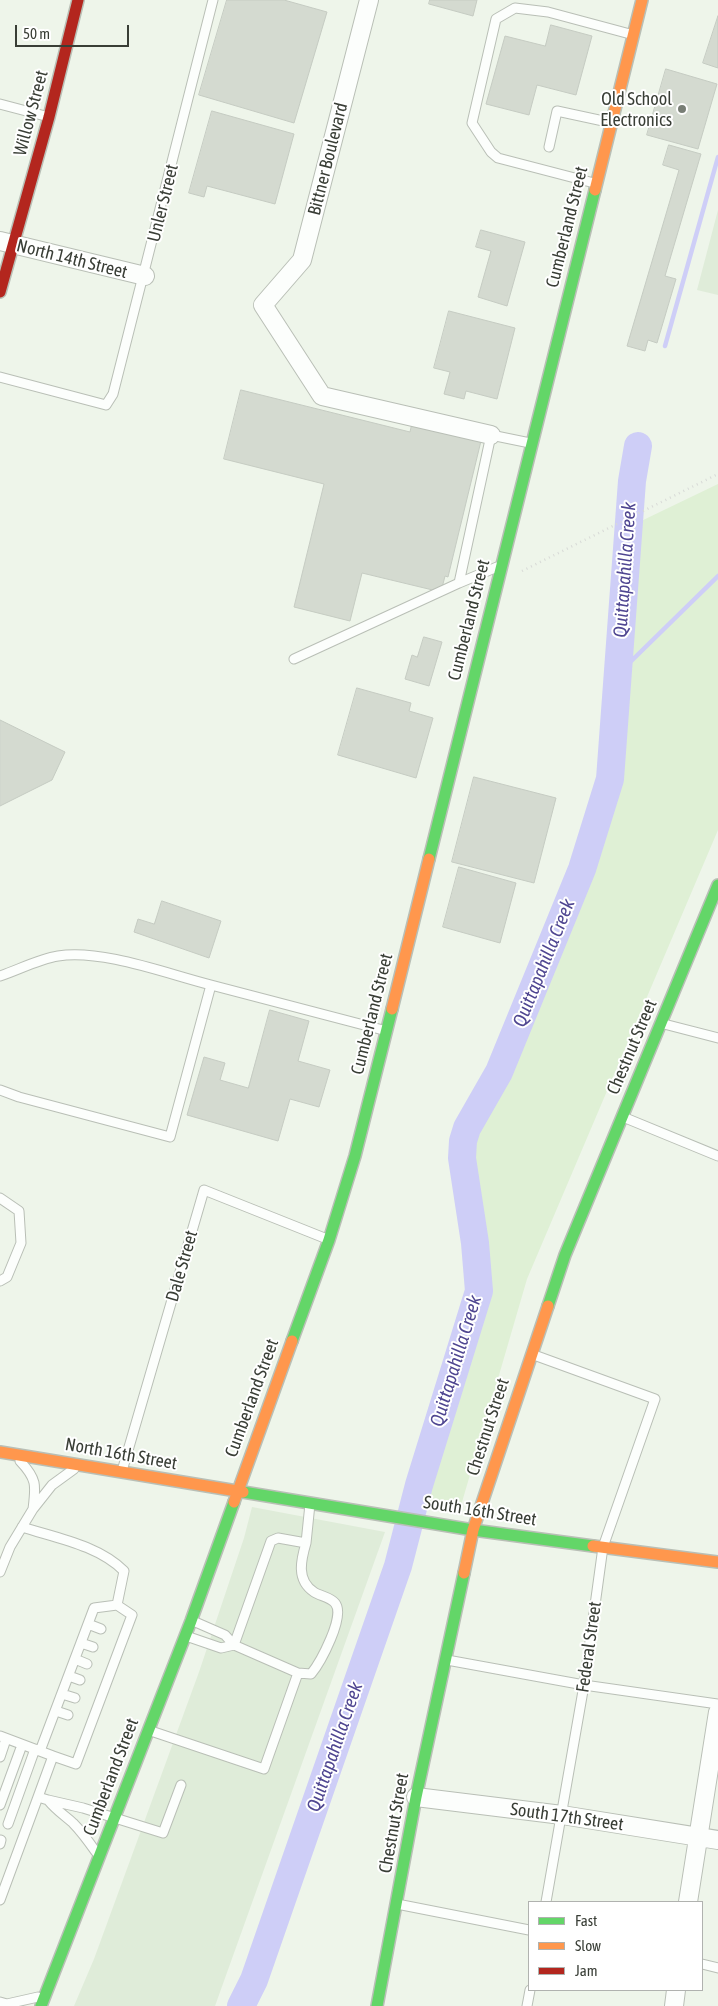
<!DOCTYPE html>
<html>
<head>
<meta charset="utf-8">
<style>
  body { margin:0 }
  #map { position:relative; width:718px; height:2006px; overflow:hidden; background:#eef5ea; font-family:"Asap Condensed",sans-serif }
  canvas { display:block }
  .legend { position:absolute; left:528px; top:1901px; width:175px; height:90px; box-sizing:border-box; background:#fff; border:1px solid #b0b2af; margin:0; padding:6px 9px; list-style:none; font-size:15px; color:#393e36 }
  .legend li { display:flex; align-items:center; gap:10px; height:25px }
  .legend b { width:25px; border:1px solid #b0b2af }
  .scale { position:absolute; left:15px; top:25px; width:114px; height:22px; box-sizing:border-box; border:2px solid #393e36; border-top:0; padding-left:6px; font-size:15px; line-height:18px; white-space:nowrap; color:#393e36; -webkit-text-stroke:4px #fff; paint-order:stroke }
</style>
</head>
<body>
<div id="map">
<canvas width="718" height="2006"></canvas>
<ul class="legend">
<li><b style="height:6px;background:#63d668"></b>Fast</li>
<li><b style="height:6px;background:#ff974d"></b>Slow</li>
<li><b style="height:6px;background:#b3261e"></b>Jam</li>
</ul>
<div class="scale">50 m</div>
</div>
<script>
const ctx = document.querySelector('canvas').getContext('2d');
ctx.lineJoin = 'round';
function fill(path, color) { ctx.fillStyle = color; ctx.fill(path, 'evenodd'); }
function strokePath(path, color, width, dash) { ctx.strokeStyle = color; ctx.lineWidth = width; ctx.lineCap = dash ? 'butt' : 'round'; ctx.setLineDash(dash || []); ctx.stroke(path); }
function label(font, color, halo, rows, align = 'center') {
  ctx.font = font + ' "Asap Condensed",sans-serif'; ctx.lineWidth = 4; ctx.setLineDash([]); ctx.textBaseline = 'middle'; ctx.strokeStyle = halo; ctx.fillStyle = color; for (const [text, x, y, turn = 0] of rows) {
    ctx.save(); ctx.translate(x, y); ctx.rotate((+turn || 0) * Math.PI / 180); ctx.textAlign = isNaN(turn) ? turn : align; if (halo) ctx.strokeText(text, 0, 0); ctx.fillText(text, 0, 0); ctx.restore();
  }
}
fill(new Path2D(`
  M718 210V295L697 290Z
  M252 1507 385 1532 215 2006H74L94 1959 199 1672 244 1538Z`), '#dfecd9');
fill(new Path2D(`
  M718 484V830L527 1279 460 1509 425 1501 488 1292 471 1151 473 1135 508 1075 594 865 617 781 637 523Z`), '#dff0d5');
strokePath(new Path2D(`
  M665 346 718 157
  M619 673 718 576`), '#cecef7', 4.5);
strokePath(new Path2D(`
  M241 2006 254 1980 398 1566 419 1485 479 1291 475 1243 462 1158 463 1141 467 1128 499 1072 582 869 610 779 632 481 638 446`), '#cecef7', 28);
const building = new Path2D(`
  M227 0H284L327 12 294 123 199 95Z
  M430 0H477L473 16 429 4Z
  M718 16V68L703 63Z
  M551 25 592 36 576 95 537 85 529 115 486 104 505 36 545 46Z
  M666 69 717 84 698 149 647 135Z
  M212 111 294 134 275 204 207 186 204 197 189 193Z
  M669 145 701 154 665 276 676 279 657 343 648 340 645 351 627 346 679 170 663 165Z
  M481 230 525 242 507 306 478 297 491 251 476 247Z
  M449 311 515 328 497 399 466 391 464 399 444 394 450 372 434 368Z
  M241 390 410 432 415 409 481 441 448 577 445 576 441 592 362 573 350 621 294 607 324 484 224 459Z
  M424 637 442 642 429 686 405 679 412 655 417 657Z
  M357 688 411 703 409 711 433 718 416 778 338 755Z
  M0 720 65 752 52 780 0 806Z
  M474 777 556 798 534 883 452 862Z
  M459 867 516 883 500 943 443 927Z
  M162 901 221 921 209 958 134 932 138 919 154 924Z
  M270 1010 309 1021 298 1061 330 1070 319 1107 290 1099 278 1141 187 1115 204 1057 225 1063 220 1080 248 1088Z`);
fill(building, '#d4dad0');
strokePath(building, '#c5cbc2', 1);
const lane = new Path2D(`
  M0 104 49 117
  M549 147 557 111 608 122
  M594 183 498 158 491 152 472 123 496 19 515 8 548 12 630 34
  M0 377 106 405 113 394 213 0
  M497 567 459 583 491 435 530 443
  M294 659 459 583
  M0 976C18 970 39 959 58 956 103 949 167 974 211 985
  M664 1024 718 1038
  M0 1090 19 1097 170 1137 211 985 383 1030
  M623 1117 718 1156
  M0 1198 19 1211 21 1243 7 1277 0 1281
  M534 1355 655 1399 603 1547 584 1685 546 1902
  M20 1461C37 1479 36 1485 33 1509L52 1485 74 1469
  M122 1471 204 1190 327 1239
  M22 1527C56 1538 98 1545 124 1571L117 1605
  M0 1572 10 1547 33 1509
  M88 1624 101 1629
  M189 1637 221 1648 234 1645
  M81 1643 93 1647
  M234 1645 271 1541 278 1538 306 1543 310 1504
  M75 1659 87 1664
  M447 1660 584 1685 718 1704
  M298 1673 311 1674C320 1663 346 1616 335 1603 330 1597 320 1596 314 1592 296 1580 301 1560 306 1543
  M69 1676 80 1680
  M62 1694 75 1698
  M56 1711 68 1715
  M151 1731 264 1769 298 1673 234 1645 225 1635 193 1621
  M0 1736 53 1756 38 1797
  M40 1751 94 1608 117 1605 132 1615 76 1764 53 1756
  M0 1757 6 1739
  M0 1805 22 1745
  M8 1824 35 1749
  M0 1844 1 1840
  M96 1852C89 1842 82 1832 73 1823 64 1815 56 1810 48 1800L83 1808 163 1833 181 1785
  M0 1900 38 1797 48 1800
  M397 1904 529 1930
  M702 1964 718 1968
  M0 2002 7 2004 38 1997
  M527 2006 530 1990`);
const street = new Path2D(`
  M369 0 302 260 263 305 322 396 491 435
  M0 241 145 276
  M416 1797 562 1815 718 1840
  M688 1902 718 1712
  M674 2006 676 1990`);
const fast = new Path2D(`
  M429 859 595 190
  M548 1306 565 1255 718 885
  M292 1341 329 1240 355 1156 392 1009
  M243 1492 473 1530 593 1546
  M41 2006 191 1621 234 1502
  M377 2006 416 1797 464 1573`);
const slow = new Path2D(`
  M595 190 642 0
  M392 1009 429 859
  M0 1452 243 1492
  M234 1502 292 1341
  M593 1546 718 1562
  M464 1573 473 1530 548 1306`);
const jam = new Path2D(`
  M0 292 49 117 78 0`);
strokePath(lane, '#b9bfb6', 11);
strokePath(street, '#b9bfb6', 20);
strokePath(fast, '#b9bfb6', 14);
strokePath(slow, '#b9bfb6', 14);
strokePath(jam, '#b9bfb6', 14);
strokePath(new Path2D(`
  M522 571 718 474`), '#d8dad7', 2.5, [1, 4]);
strokePath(lane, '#fcfefc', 9);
strokePath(street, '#fcfefc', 18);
strokePath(fast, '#63d668', 11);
strokePath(slow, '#ff974d', 11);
strokePath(jam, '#b3261e', 11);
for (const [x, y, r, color] of [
  [682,109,5,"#787e75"]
]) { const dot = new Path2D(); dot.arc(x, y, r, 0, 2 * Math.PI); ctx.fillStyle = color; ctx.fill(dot); strokePath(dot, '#fff', 2); }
label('18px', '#393e36', '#fff', [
  ["Old School",672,99],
  ["Electronics",672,120]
], 'right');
label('18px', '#393e36', '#fff', [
  ["Willow Street",31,113,-75],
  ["Bittner Boulevard",328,159,-76],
  ["Unler Street",163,203,-76],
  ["Cumberland Street",567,227,-76],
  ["North 14th Street",72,259,14],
  ["Cumberland Street",469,620,-76],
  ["Cumberland Street",372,1014,-76],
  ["Chestnut Street",632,1047,-67],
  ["Dale Street",182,1266,-74],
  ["Cumberland Street",252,1398,-70],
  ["Chestnut Street",488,1427,-72],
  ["North 16th Street",121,1454,10],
  ["South 16th Street",480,1511,9],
  ["Federal Street",589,1647,-82],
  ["Cumberland Street",111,1777,-69],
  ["South 17th Street",567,1817,8],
  ["Chestnut Street",394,1823,-80]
]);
label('italic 19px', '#4f4691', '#fff', [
  ["Quittapahilla Creek",625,570,-86],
  ["Quittapahilla Creek",544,963,-68],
  ["Quittapahilla Creek",456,1361,-73],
  ["Quittapahilla Creek",335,1747,-71]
]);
</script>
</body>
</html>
